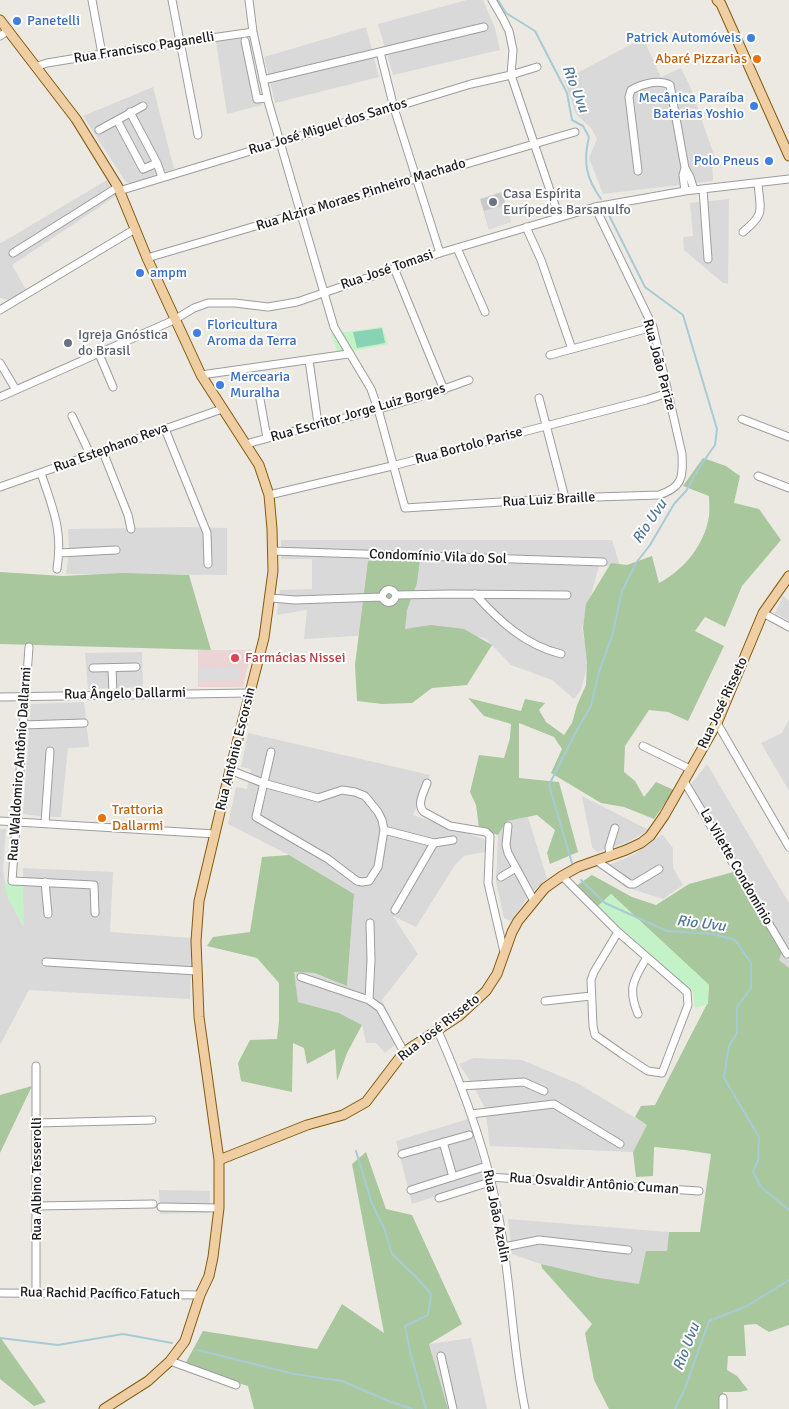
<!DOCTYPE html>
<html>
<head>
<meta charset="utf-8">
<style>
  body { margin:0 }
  canvas { display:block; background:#ece9e2 }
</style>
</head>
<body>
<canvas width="789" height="1409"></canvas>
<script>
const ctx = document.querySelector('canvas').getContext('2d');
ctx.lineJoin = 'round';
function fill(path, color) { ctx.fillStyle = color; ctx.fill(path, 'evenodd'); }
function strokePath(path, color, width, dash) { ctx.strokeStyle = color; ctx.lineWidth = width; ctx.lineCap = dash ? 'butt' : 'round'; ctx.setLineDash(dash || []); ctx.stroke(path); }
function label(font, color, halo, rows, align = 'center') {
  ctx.font = font + ' Signika,sans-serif'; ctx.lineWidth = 4; ctx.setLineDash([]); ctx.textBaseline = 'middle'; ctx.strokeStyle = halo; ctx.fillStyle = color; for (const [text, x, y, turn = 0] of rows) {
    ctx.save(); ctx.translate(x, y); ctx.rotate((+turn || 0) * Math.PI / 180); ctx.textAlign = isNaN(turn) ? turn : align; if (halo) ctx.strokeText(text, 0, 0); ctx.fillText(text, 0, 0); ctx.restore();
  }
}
fill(new Path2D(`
  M467 0H483L495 28 500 50 393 75 378 24Z
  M366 27 379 77 275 103 264 57Z
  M247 37 262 105 227 114 216 42Z
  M643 38 661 77 681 68 690 86 715 158 712 160 713 181 603 194 589 158 597 139 591 128 576 114 564 80Z
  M153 87 174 169 130 184 125 181 83 116Z
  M107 180 116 196 12 265 26 290 8 300 0 298V242L1 243Z
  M729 199 728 284 723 283 684 250 683 237 693 236 690 203Z
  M189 527 227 528V575L66 574 69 552 68 529Z
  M281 540H612L620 566H599L582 628 588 662 581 690 574 699 552 680 511 665 485 638 443 631 304 639 307 610 277 615 280 590 312 589V559H281Z
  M783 596 789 601V621L775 613Z
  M142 652 143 687 88 689 85 653Z
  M84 702 89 747 68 748 61 817H45L23 814 31 704Z
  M789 720V791L761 743 782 733Z
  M248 733 430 775 413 815 489 841 485 852 464 856 455 865 416 927 393 916 418 954 382 1000 402 1041 398 1042 385 1053 376 1043H366L362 1025 339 1013 298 1002 293 972 313 973 347 986 354 894 289 855 228 824 236 787 247 789 251 769 241 767Z
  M707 764 789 903V968L779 960 782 952 737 871 688 788Z
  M582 796 649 830 626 843 597 852 592 847Z
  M528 817 547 879 530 894 511 921 504 918 496 882 498 835 507 821Z
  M0 829H6L3 870 8 898 23 926V868L113 872 110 932 192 938 190 999 29 990 0 1045Z
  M662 834 673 848V868L683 885 663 899 625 887 602 868 635 854Z
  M474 1058 522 1060 579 1084 647 1125 633 1152 490 1146 485 1108 474 1087 459 1064Z
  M468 1119 486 1180 412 1204 396 1141Z
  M159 1190 210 1191 209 1213 160 1214Z
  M508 1219 669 1232 667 1251 639 1284 600 1278 541 1264 512 1254Z
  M471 1338 487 1409H448L429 1344Z`), '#dad9d9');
fill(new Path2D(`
  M198 650H252L243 687H198Z`), '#ebd4d3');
fill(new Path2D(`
  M502 192 511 222 489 229 480 199Z`), '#cacaca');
fill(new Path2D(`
  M703 458 726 466 740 476 734 503 759 509 781 540 742 586 725 627 705 617 695 631 724 646 688 721 668 712 649 710 625 746 624 772 635 781 644 797 656 782 674 790 654 819 624 807 601 803 551 773 562 749 554 737 519 723V778L559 782 578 852 550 864 547 853 555 830 537 815 507 821 498 835 479 828 476 805 470 792 479 755 504 758 510 738 511 724 484 716 468 698 521 711 525 699 545 703 539 710 546 722 564 735 572 723 577 705 586 685 587 662 583 628 586 604 611 563 627 565 652 556 659 583C684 570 705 544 709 516 710 509 709 502 709 496L683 486Z
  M420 559 417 583 407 610 405 629 431 625 464 629 492 645 467 685 432 688 412 703 382 704 357 701 355 665 368 561Z
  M0 572 63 576 122 573 189 575 211 650 0 644Z
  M289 855 354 894 347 986 314 973 294 972 298 1002 339 1013 362 1025 347 1053 337 1081 335 1049 307 1064 304 1048 293 1043 292 1092 241 1081 238 1063 250 1040 277 1039 279 1021V983L257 958 207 946 213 937 250 932 262 857Z
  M737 871 782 952 779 960 789 968V1325L769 1332 756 1324 744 1325 746 1356H728L727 1370 737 1376 748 1390 740 1392H723V1409H609L594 1380 585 1333 592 1324 542 1268 541 1264 600 1278 639 1284 646 1251H667L669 1232H700L711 1154 685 1150 654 1147 653 1176 636 1177 633 1152 647 1125 635 1117 641 1106 655 1105 707 1004 709 985 611 894 597 907 576 886 592 875 632 897 656 905 689 884Z
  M32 1086 0 1153V1095Z
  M366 1152 386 1209 412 1215 462 1324 429 1344 448 1409H254L248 1386 184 1366 203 1331 317 1349 342 1304 384 1333 352 1164Z
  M0 1337 46 1402 34 1406 0 1379Z`), '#a9c79c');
fill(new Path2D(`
  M382 327 388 344 338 354 331 334Z
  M23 882 24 927 8 898 4 883Z
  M611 894 709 985 708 1004 695 1008 693 992 597 907Z`), '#c3f2c6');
fill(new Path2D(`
  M382 328 385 343 357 348 353 332Z`), '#89d3b5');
fill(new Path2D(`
  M506 205 511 222 489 229 484 211Z
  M239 667 240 680 198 681V668Z`), '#dcdcdc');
strokePath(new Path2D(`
  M498 0 506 13 535 31 567 93 572 120 583 126 589 137C583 162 586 178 601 199
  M572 863 549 785 577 730 591 706 599 672 612 636 622 591 636 563 650 545 674 504 686 491 701 465 715 445 717 429 683 315 645 287 609 215
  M581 880 605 903 667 931 713 934 735 940 751 963V988L737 1007V1033L729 1046 724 1078 759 1137 758 1160 753 1172 762 1188 789 1210
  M356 1151 372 1204 384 1228 392 1254 416 1277 431 1294 428 1315 405 1326 410 1352 426 1409
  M0 1338 58 1345 123 1334 172 1343
  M198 1350 294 1374 342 1381 391 1402 412 1409
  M675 1409 684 1391 709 1321 747 1306 789 1280`), '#a7cbd5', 2);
const minor = new Path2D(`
  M92 0 102 54
  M172 0 198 135
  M249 0 253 32 268 101 334 327 371 389 378 409 405 508 565 498 659 495C683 487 683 477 682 454L653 327 595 207
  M492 0 502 17 509 31 513 50 511 75 559 217
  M0 36 9 30
  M245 41 257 99 267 98
  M380 52 394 108 440 253
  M35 67 47 63 102 54 253 32
  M263 80 484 27
  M130 112 157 163 162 177
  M117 120 143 169 157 163
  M99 130 143 106
  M685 168 683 175 685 191
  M638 171 629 97 631 90C642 84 658 79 670 85L685 168 690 177 694 190
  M703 189 708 259
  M119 191 471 84 511 75 537 67
  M526 227 541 260 572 349
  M743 232C766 213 760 211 758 183
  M457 248 485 312
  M13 253 118 187
  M147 258 575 132
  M394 268 444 390
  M0 310 135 229
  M99 354 113 387
  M550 355 653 327
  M309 360 318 424
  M0 363 16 390
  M201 375 348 354
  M0 397 174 320 194 308 208 303H235L268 307 297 302 440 253 595 207 685 191 789 179
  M539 398 565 498
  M260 399 267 438
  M72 416 91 456
  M742 419 789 437
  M165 429 207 533 208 564
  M246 444C321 423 397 407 469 380
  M103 452 128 515 131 529
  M41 473C53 510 63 529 57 569
  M758 476 789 488
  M0 487 222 409
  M269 495 392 466 646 400 668 393
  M272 551 603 562
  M59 553 116 550
  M475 594C499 621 525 645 561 654
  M396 595 452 594 567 595
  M382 597C384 588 392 587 396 595
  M382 597C386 605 394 604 396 595
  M271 598 295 600 382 597
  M763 613 789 627
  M29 647 12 881 94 885 95 913
  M93 668 136 667
  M112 668 113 695
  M0 697 250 693
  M717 723 789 847
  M23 725 84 723
  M643 746 690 769
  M230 770 263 783 318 798 342 790 355 792 365 796 378 812 382 820 384 830 378 867 369 881 362 882 357 881 328 859 256 817 271 752
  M684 781 787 954
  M427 783C424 792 416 805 424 812L450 826 486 832 490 836 488 883 504 952
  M0 821 215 834
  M45 823 50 751
  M508 826 506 845 508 853 534 901
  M384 830 434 843 453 840
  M610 856 609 847 615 828
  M597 861 630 884H634L659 869
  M562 876 618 932 687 992 688 1005 662 1073 648 1071 622 1054 595 1035 593 1026 591 980 594 972 618 932
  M501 877 516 868
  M45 882 48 914
  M395 910 434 843
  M370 923 371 960 369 1000 380 1008 404 1052
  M46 962 197 971
  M301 977 369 1000
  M545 1001 591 996
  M638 1014C627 988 634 979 647 957
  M438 1031C464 1090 487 1153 499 1218 511 1281 512 1346 525 1409
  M36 1066V1293
  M461 1086 524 1082 544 1091
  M471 1114 554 1104 620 1144
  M37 1123 152 1120
  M443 1142 453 1177
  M402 1154 469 1135
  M489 1177 699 1191
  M411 1190 487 1166
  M439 1198 490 1182
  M37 1206 153 1204
  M161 1207 219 1208
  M504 1247 539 1240 628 1250
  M0 1293 200 1295
  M441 1356 453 1409
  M170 1361 236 1385
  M723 1398V1409`);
const major = new Path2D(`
  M717 0 721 4 789 156
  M0 20 76 119 118 187 147 258 201 375 259 465 269 495 272 529 273 571 264 638 230 770 199 901 196 941 199 1017 219 1160V1208L213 1257 209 1276 200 1295 185 1341 170 1361 148 1381 104 1409
  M219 1160 307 1125 343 1115 366 1102 404 1052 459 1016 486 991 497 974 512 932 518 921 545 888 562 876 578 867 626 850 641 843 650 836 664 816 717 723 763 613 789 576`);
strokePath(minor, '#9d9d9d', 9);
strokePath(major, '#835b11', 11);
strokePath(minor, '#fff', 7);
strokePath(major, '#f0cea3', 9);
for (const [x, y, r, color] of [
  [17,21,5,"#3f7fe0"],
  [751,38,5,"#3f7fe0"],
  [757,59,5,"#e8710a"],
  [754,106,5,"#3f7fe0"],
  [769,161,5,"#3f7fe0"],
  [493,202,5,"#6b7280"],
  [140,273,5,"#3f7fe0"],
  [197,333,5,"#3f7fe0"],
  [68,343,5,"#6b7280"],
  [220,385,5,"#3f7fe0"],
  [235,658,5,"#e0444e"],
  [102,818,5,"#e8710a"]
]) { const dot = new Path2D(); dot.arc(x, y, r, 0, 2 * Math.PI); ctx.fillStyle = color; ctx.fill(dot); strokePath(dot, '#fff', 2); }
label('14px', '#366cbe', '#fff', [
  ["Panetelli",27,21],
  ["Patrick Automóveis",741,38,"right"],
  ["Mecânica Paraíba",744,98,"right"],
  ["Baterias Yoshio",744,114,"right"],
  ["Polo Pneus",759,161,"right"],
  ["ampm",150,273],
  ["Floricultura",207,325],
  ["Aroma da Terra",207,341],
  ["Mercearia",230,377],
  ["Muralha",230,393]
], 'left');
label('14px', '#1c1c1c', '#fff', [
  ["Rua Francisco Paganelli",144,48,-9],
  ["Rua José Miguel dos Santos",328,127,-17],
  ["Rua Alzira Moraes Pinheiro Machado",361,195,-17],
  ["Rua José Tomasi",387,270,-19],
  ["Rua João Parize",659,365,75],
  ["Rua Escritor Jorge Luiz Borges",358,413,-16],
  ["Rua Bortolo Parise",469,446,-15],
  ["Rua Estephano Reva",111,448,-20],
  ["Rua Luiz Braille",549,500,-3],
  ["Condomínio Vila do Sol",438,557,2],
  ["Rua Ângelo Dallarmi",125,694,-1],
  ["Rua José Risseto",723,703,-65],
  ["Rua Antônio Escorsin",236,749,-76],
  ["Rua Waldomiro Antônio Dallarmi",20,764,-86],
  ["La Vilette Condomínio",736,867,60],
  ["Rua José Risseto",439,1028,-38],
  ["Rua Albino Tesserolli",37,1179,-90],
  ["Rua Osvaldir Antônio Cuman",594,1184,4],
  ["Rua João Azolin",496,1216,79],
  ["Rua Rachid Pacífico Fatuch",100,1294,1]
]);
label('14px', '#c56008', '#fff', [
  ["Abaré Pizzarias",747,59],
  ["Trattoria",112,810,"left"],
  ["Dallarmi",112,826,"left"]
], 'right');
label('14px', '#5b616d', '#fff', [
  ["Casa Espírita",503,194],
  ["Eurípedes Barsanulfo",503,210],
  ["Igreja Gnóstica",78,335],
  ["do Brasil",78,351]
], 'left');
label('14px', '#be3a42', '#fff', [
  ["Farmácias Nissei",245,658]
], 'left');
label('italic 15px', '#517698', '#fff', [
  ["Rio Uvu",575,89,69],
  ["Rio Uvu",650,522,-56],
  ["Rio Uvu",701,924,7],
  ["Rio Uvu",687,1347,-69]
]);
</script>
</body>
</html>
